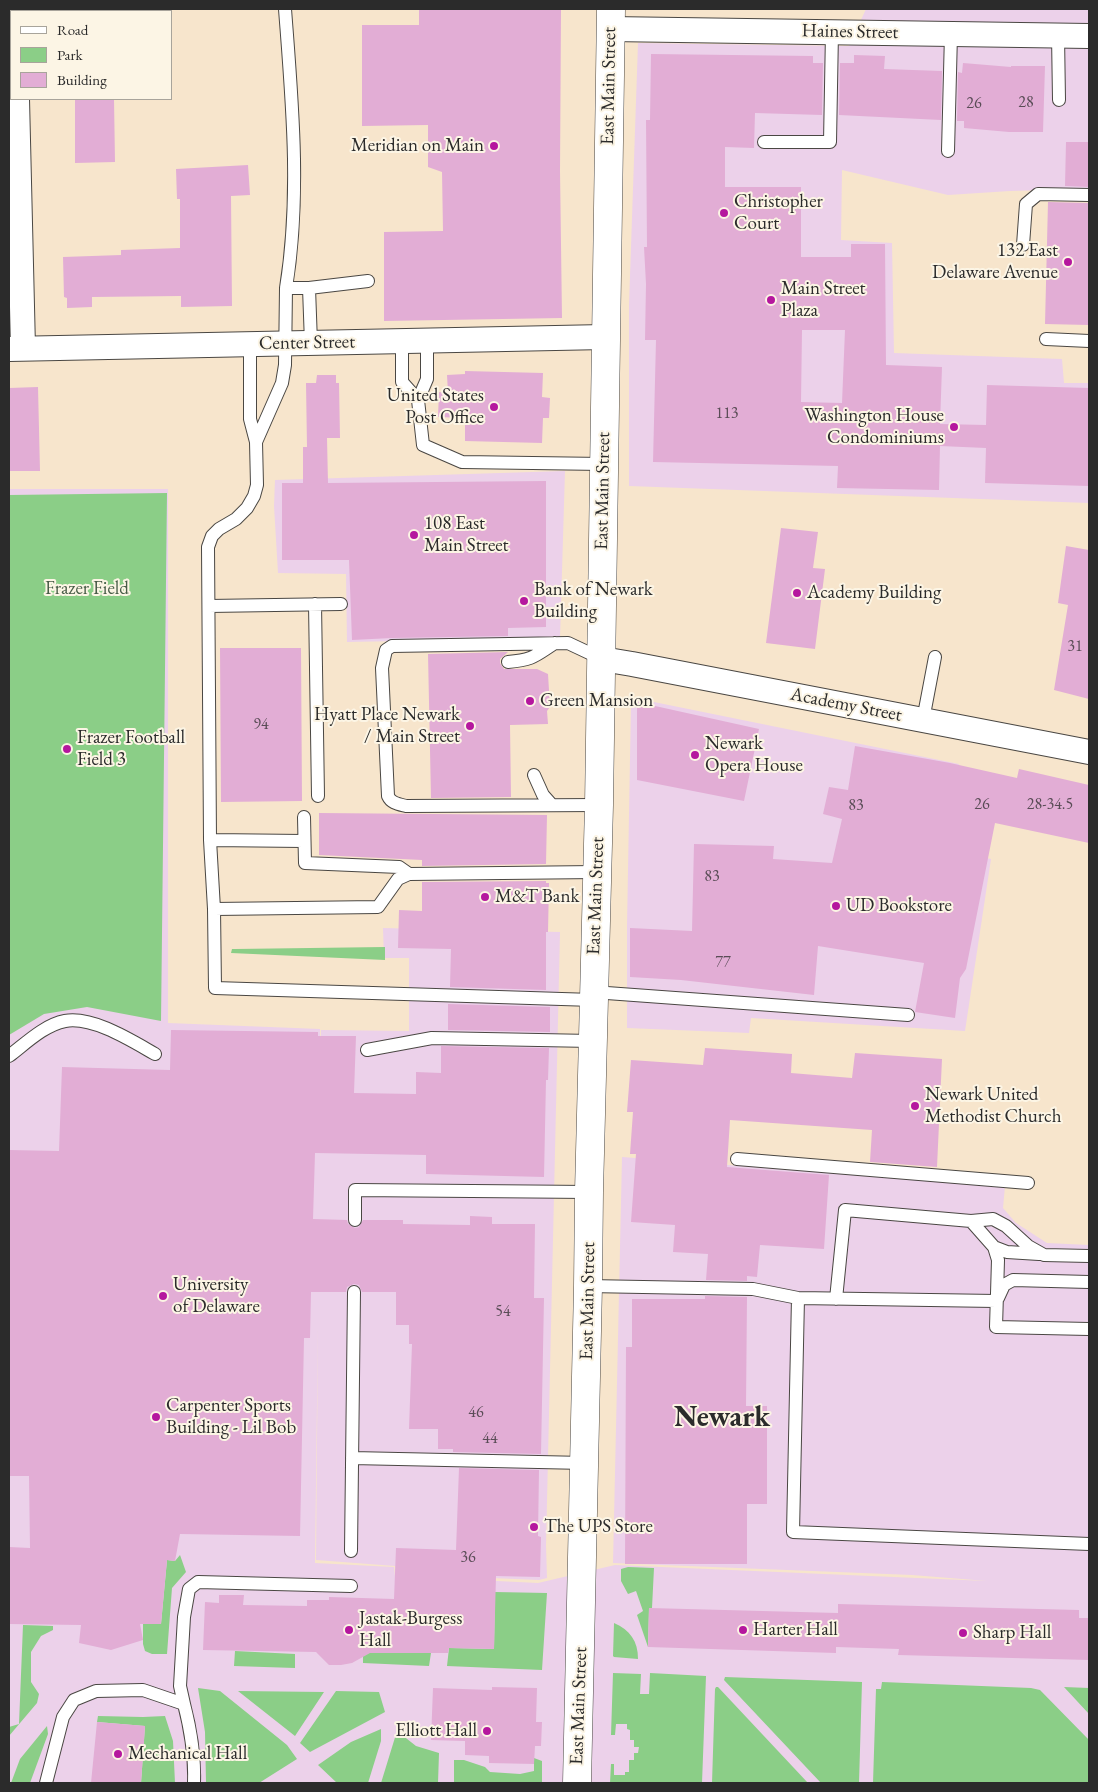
<!DOCTYPE html>
<html>
<head>
<meta charset="utf-8">
<style>
  body { margin:0 }
  #map { position:relative; width:1098px; height:1792px; overflow:hidden; background:#f7e5cc; font-family:"EB Garamond",serif }
  canvas { display:block }
  .frame { position:absolute; inset:0; border:10px solid #2b2b2b; pointer-events:none }
  .legend { position:absolute; left:10px; top:10px; width:162px; height:90px; box-sizing:border-box; background:#fcf5e5; border:1px solid #a8a49b; margin:0; padding:6px 9px; list-style:none; font-size:15px; color:#2b2b2b }
  .legend li { display:flex; align-items:center; gap:10px; height:25px }
  .legend b { width:25px; border:1px solid #a8a49b }
</style>
</head>
<body>
<div id="map">
<canvas width="1098" height="1792"></canvas>
<div class="frame"></div>
<ul class="legend">
<li><b style="height:6px;background:#fff"></b>Road</li>
<li><b style="height:14px;background:#8bce87"></b>Park</li>
<li><b style="height:14px;background:#e2add5"></b>Building</li>
</ul>
</div>
<script>
const ctx = document.querySelector('canvas').getContext('2d');
ctx.lineJoin = 'round';
function fill(path, color) { ctx.fillStyle = color; ctx.fill(path, 'evenodd'); }
function strokePath(path, color, width, dash) { ctx.strokeStyle = color; ctx.lineWidth = width; ctx.lineCap = dash ? 'butt' : 'round'; ctx.setLineDash(dash || []); ctx.stroke(path); }
function label(font, color, halo, rows, align = 'center') {
  ctx.font = font + ' "EB Garamond",serif'; ctx.lineWidth = 4; ctx.setLineDash([]); ctx.textBaseline = 'middle'; ctx.strokeStyle = halo; ctx.fillStyle = color; for (const [text, x, y, turn = 0] of rows) {
    ctx.save(); ctx.translate(x, y); ctx.rotate((+turn || 0) * Math.PI / 180); ctx.textAlign = isNaN(turn) ? turn : align; if (halo) ctx.strokeText(text, 0, 0); ctx.fillText(text, 0, 0); ctx.restore();
  }
}
fill(new Path2D(`
  M866 9H1089V189L1010 191 948 195 842 170 841 240 892 243 894 353 1062 359 1064 383H1089V503L629 486V305L638 43 849 46Z
  M565 471 560 638 347 642 346 574 278 573 274 506 275 480Z
  M9 489H168V1023L320 1029 321 1066V1030L409 1031V958H384L383 928 560 932 546 1545 547 1578 539 1580 395 1574V1566L316 1560 318 1324 315 1563 394 1567 395 1576 538 1583 615 1565 987 1581 912 1575 613 1563 622 1157 1005 1186 1003 1208 1016 1223 1047 1243 1089 1245V1783H9Z
  M644 700 959 764 941 848 991 859 965 1031 751 1018 749 1033 627 1028V926L631 703Z`), '#ecd1ea');
fill(new Path2D(`
  M167 493 161 1021 87 1007 44 1014 9 1035V495Z
  M385 947V960L231 953 232 949H235Z
  M180 1555 186 1572 172 1588 167 1654H152L145 1651 143 1644V1624H161L167 1560 175 1561Z
  M628 1567 654 1568 652 1608H649L648 1647 637 1615 643 1611 636 1591 628 1594 621 1581V1569Z
  M495 1592 547 1593 542 1670 447 1666 449 1648 494 1649Z
  M614 1623C630 1630 638 1641 638 1659L614 1657 613 1656Z
  M23 1625 53 1626V1630L41 1636 31 1652V1682L39 1694 37 1703 9 1736V1727L19 1724Z
  M235 1651 295 1654V1668L234 1666Z
  M363 1653H431L429 1666 363 1663Z
  M613 1673 641 1674 640 1694H649L650 1673 706 1676 702 1783H610L611 1764H614V1775H625V1772H629V1760H634V1753H638L639 1747H634V1740H630V1730L627 1729V1724H616L615 1735H611Z
  M725 1677 862 1682 859 1783H821L724 1680Z
  M1089 1679V1714L1064 1687 1089 1688Z
  M882 1682 1031 1688 1040 1690 1089 1740V1783H873L876 1689H881Z
  M716 1687H718L808 1783H712L715 1689Z
  M198 1688 220 1691 287 1745 297 1759 259 1783H206L205 1732Z
  M238 1691 324 1692 295 1736Z
  M336 1691 379 1692 385 1712 310 1752 300 1743Z
  M98 1716 143 1717 165 1716 173 1741 175 1783H141L145 1726 97 1722Z
  M47 1726 48 1734 30 1783H11L20 1759Z
  M381 1729V1741L368 1783H337L318 1765 351 1742Z
  M397 1731 416 1746 439 1753 438 1783H381Z
  M534 1758 542 1761V1783H454V1760H464L485 1767 490 1772 520 1774 534 1771Z`), '#8bce87');
fill(new Path2D(`
  M419 9H561L560 171 562 318 384 321V232L443 231 442 172 428 167V125L362 126V25H419Z
  M651 54 813 56V63H823L822 115 755 113 754 148 725 147V187H801V257H851V244H885L886 365 942 367 940 424 986 425 987 385 1089 388V486L985 483 986 448 940 446 939 490 837 488 838 466 653 462 656 340H645L646 284 644 247H647L646 120H650ZM802 330H845L842 403 801 402Z
  M854 55 885 56 884 69 942 71 941 120 839 115 840 63H854Z
  M963 63 1011 67V66H1045L1043 132H1009L964 128V121H957L958 72 962 73Z
  M75 99H114L115 162 75 163Z
  M1066 142H1089V187L1065 186Z
  M248 165 250 195 231 196 232 306 181 307V296L92 297V307L67 308V298L64 297 63 257 121 255V250L180 248V199H177L176 169Z
  M1048 202 1089 203V325L1045 324Z
  M465 371 543 373 542 397 550 398 549 418H543L542 443 465 441V418L438 417 439 392 448 393 447 375 465 374Z
  M317 375H336V383H339L340 438H327L328 483 546 481V627L508 628V636L392 638 352 640 349 560H282V483H303V447H307L306 383H316Z
  M38 387 40 471H9V388Z
  M781 528 818 532 813 568 825 569 815 649 766 643Z
  M1066 546 1089 550V699L1054 690 1068 605 1058 603Z
  M220 648H301L302 801 221 802Z
  M508 652 500 659V663L504 669H537L548 674 550 707 547 711 548 724 510 725 511 797 431 798 428 654Z
  M637 702 759 729 744 801 637 780Z
  M855 746 950 763 1017 778 1019 769 1089 785V843L995 823 966 969 960 978 955 1018 915 1012 924 963 818 946 814 995 681 980 630 977V928L692 931 694 844 774 846 773 859 832 863 842 819 823 814 829 787 848 790Z
  M319 813 547 815 546 864 422 866V860L319 855Z
  M546 881V883H549L548 932H546V990L450 987 451 949 398 948 399 910 422 911V882Z
  M448 1004 550 1007V1032L448 1030Z
  M171 1030 318 1032V1036H356L354 1093 416 1094V1072L441 1073V1046L549 1048 548 1080H546L544 1177 426 1174V1155L315 1153 313 1219 347 1220 348 1224 355 1228 359 1227 363 1220H403V1224L470 1225V1216L492 1217V1224H535L534 1298H544L541 1454 453 1452V1449H438V1429H409L412 1344H409V1325H396V1292H362L359 1285 354 1284 347 1287 346 1292H311L310 1338H304L300 1536 180 1534 175 1561 167 1560 161 1624H140L143 1640 111 1650 79 1643 81 1625 9 1624V1547L30 1548 29 1476H9V1150L59 1151 62 1067 170 1070Z
  M705 1048 792 1054 791 1073 852 1078 855 1053 942 1059 937 1167 870 1162 872 1130 730 1120 727 1167 829 1175 824 1249 760 1245 757 1277 747 1276V1281L706 1280 708 1254 673 1252 675 1225 631 1222 636 1154H630L633 1112H627L631 1060 703 1065Z
  M705 1296 747 1297 746 1406H767V1504H747V1564H625L626 1347H632V1299H705Z
  M459 1468 539 1470 538 1536 541 1537 540 1577 496 1576 494 1649 449 1648 448 1653H370L352 1663 341 1665H329L316 1652 203 1650 205 1602 219 1603V1595H244L243 1605 307 1606V1600H329V1597L394 1599 396 1548 456 1550Z
  M838 1604 1079 1610V1618H1089V1660L898 1655 899 1649 836 1647V1653L648 1647 649 1608 838 1613Z
  M492 1687 537 1688 536 1722H542L541 1746H535L534 1764 489 1763V1756L465 1755V1741L431 1740 433 1688 492 1690Z
  M97 1722 145 1726 141 1783H91Z`), '#e2add5');
const lane = new Path2D(`
  M285 9C292 101 301 195 286 288H309L368 281
  M1058 35 1059 100
  M764 142H830L832 32
  M948 151 951 34
  M1023 245 1026 204 1038 194 1089 195
  M309 288 311 343
  M1046 339 1089 341
  M402 341V382L418 400
  M427 341V379L418 400 423 445 462 462 603 464
  M250 344V419L256 442 257 485 254 496 247 508 236 519 219 529 212 536 208 547 210 840 214 909 215 988 593 1000
  M256 442 282 383 285 365 286 288
  M315 604 318 796
  M209 606 341 604
  M508 662C533 660 535 656 555 643
  M923 720 935 657
  M534 775 543 795 551 804
  M599 805 406 806C398 804 391 803 388 796L382 668 386 650 392 646 568 643 602 659
  M304 817 305 863 399 867 409 874
  M210 840 304 841
  M214 909 378 907 398 879 409 874 597 872
  M593 992 908 1015
  M367 1050 432 1038 592 1041
  M9 1056C25 1044 44 1025 65 1021 93 1016 132 1041 155 1054
  M737 1159 1028 1183
  M355 1220V1190L589 1192
  M971 1221 994 1247 1007 1252 1039 1254
  M994 1247 998 1260 996 1327 1089 1329
  M588 1286 753 1289 798 1298 996 1301
  M798 1298 793 1532 1089 1544
  M998 1298 1004 1285 1013 1280 1089 1282
  M836 1299 845 1210 971 1221 993 1219 1006 1226 1028 1246 1044 1255 1089 1256
  M352 1458 585 1463
  M351 1551 354 1292
  M184 1704 180 1686 184 1617 189 1589 198 1582 351 1586
  M46 1783 63 1717 74 1700 96 1691 143 1690 184 1704C191 1731 195 1756 194 1783`);
const street = new Path2D(`
  M610 29 1089 36
  M17 99 23 348
  M9 349 605 337
  M602 659 632 664 1089 752`);
const primary = new Path2D(`
  M577 1783 588 1286 589 1192 599 805 611 9`);
strokePath(lane, '#4a4743', 14);
strokePath(street, '#4a4743', 26);
strokePath(primary, '#4a4743', 29);
strokePath(lane, '#fff', 12);
strokePath(street, '#fff', 24);
strokePath(primary, '#fff', 28);
for (const [x, y, r, color] of [
  [494,146,5,"#b5179e"],
  [724,213,5,"#b5179e"],
  [1068,262,5,"#b5179e"],
  [771,300,5,"#b5179e"],
  [494,407,5,"#b5179e"],
  [954,427,5,"#b5179e"],
  [414,535,5,"#b5179e"],
  [797,593,5,"#b5179e"],
  [524,601,5,"#b5179e"],
  [530,701,5,"#b5179e"],
  [470,726,5,"#b5179e"],
  [67,749,5,"#b5179e"],
  [695,755,5,"#b5179e"],
  [485,897,5,"#b5179e"],
  [836,906,5,"#b5179e"],
  [915,1106,5,"#b5179e"],
  [163,1296,5,"#b5179e"],
  [156,1417,5,"#b5179e"],
  [534,1527,5,"#b5179e"],
  [349,1630,5,"#b5179e"],
  [743,1630,5,"#b5179e"],
  [963,1633,5,"#b5179e"],
  [487,1731,5,"#b5179e"],
  [118,1754,5,"#b5179e"]
]) { const dot = new Path2D(); dot.arc(x, y, r, 0, 2 * Math.PI); ctx.fillStyle = color; ctx.fill(dot); strokePath(dot, '#fcf5e5', 2); }
label('16px', '#594c56', null, [
  ["28",1026,103],
  ["26",974,104],
  ["113",727,414],
  ["31",1075,647],
  ["94",261,725],
  ["26",982,805],
  ["28-34.5",1050,805],
  ["83",856,806],
  ["83",712,877],
  ["77",723,963],
  ["54",503,1312],
  ["46",476,1413],
  ["44",490,1439],
  ["36",468,1558]
]);
label('19px', '#2b2b2b', '#fcf5e5', [
  ["Haines Street",850,32,1],
  ["East Main Street",609,86,-89],
  ["Center Street",307,343,-1],
  ["East Main Street",603,491,-89],
  ["Academy Street",846,705,11],
  ["East Main Street",596,896,-88],
  ["East Main Street",588,1301,-89],
  ["East Main Street",579,1706,-88]
]);
label('19px', '#2b2b2b', '#fcf5e5', [
  ["Meridian on Main",484,146,"right"],
  ["Christopher",734,202],
  ["Court",734,224],
  ["132 East",1058,251,"right"],
  ["Delaware Avenue",1058,273,"right"],
  ["Main Street",781,289],
  ["Plaza",781,311],
  ["United States",484,396,"right"],
  ["Post Office",484,418,"right"],
  ["Washington House",944,416,"right"],
  ["Condominiums",944,438,"right"],
  ["108 East",424,524],
  ["Main Street",424,546],
  ["Bank of Newark",534,590],
  ["Building",534,612],
  ["Academy Building",807,593],
  ["Green Mansion",540,701],
  ["Hyatt Place Newark",460,715,"right"],
  ["/ Main Street",460,737,"right"],
  ["Frazer Football",77,738],
  ["Field 3",77,760],
  ["Newark",705,744],
  ["Opera House",705,766],
  ["M&T Bank",495,897],
  ["UD Bookstore",846,906],
  ["Newark United",925,1095],
  ["Methodist Church",925,1117],
  ["University",173,1285],
  ["of Delaware",173,1307],
  ["Carpenter Sports",166,1406],
  ["Building - Lil Bob",166,1428],
  ["The UPS Store",544,1527],
  ["Jastak-Burgess",359,1619],
  ["Hall",359,1641],
  ["Harter Hall",753,1630],
  ["Sharp Hall",973,1633],
  ["Elliott Hall",477,1731,"right"],
  ["Mechanical Hall",128,1754]
], 'left');
label('19px', '#485c47', '#fcf5e5', [
  ["Frazer Field",87,589]
]);
label('bold 29px', '#2b2b2b', '#fcf5e5', [
  ["Newark",722,1418]
]);
</script>
</body>
</html>
